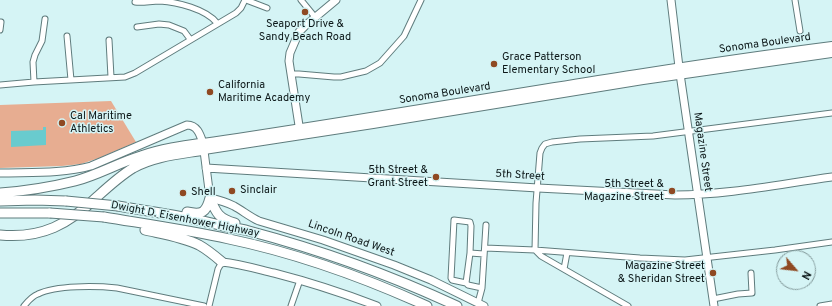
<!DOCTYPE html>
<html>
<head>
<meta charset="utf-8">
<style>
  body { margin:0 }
  #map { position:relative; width:832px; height:306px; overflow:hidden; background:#d5f4f5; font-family:Overpass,sans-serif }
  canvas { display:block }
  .north { position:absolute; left:776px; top:250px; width:40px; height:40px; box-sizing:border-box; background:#d5f4f5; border:1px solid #859c9d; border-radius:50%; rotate:118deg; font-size:11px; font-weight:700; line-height:16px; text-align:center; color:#0c1718 }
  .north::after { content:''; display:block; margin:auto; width:14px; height:18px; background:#8f4922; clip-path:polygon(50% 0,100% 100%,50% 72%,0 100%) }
</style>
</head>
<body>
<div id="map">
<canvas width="832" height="306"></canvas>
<div class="north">N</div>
</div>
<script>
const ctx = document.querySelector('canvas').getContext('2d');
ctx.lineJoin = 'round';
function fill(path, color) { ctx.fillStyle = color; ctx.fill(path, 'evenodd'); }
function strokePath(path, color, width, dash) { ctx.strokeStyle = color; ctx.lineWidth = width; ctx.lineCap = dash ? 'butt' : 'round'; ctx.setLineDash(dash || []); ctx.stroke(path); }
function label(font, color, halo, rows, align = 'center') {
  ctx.font = font + ' Overpass,sans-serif'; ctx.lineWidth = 3; ctx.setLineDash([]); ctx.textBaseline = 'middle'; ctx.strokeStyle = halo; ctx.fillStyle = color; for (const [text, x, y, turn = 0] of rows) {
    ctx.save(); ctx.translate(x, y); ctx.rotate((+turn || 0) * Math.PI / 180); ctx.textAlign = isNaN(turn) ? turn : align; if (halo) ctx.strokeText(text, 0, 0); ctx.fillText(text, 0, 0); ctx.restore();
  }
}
fill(new Path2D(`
  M111 101 136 142 99 158 81 164 62 166 0 168V105Z`), '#e7ad91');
fill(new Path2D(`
  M43 127H46V145L11 147V131L43 130Z`), '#69cbce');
const street = new Path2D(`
  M246 0 267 8
  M301 0 315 17
  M795 0 800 31
  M135 2C143 3 151 1 160 1 177 2 206 9 217 23
  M137 27 159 24 169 25 184 31 190 39
  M0 30 1 22
  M67 36 71 80
  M109 40 111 77
  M291 74H299L334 77H341L366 71 380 63 404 36 421 0
  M34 82 33 62 35 55 42 41 45 19
  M0 85 34 82 125 77 135 73 236 13 241 8 245 0
  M485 248 535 250 640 258 685 260 775 250 832 242
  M470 253 484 254
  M564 269 567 253
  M466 283 452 280 451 278 454 220 470 222 471 226 470 253 466 283 468 285 482 288
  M713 299 738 294 752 293 751 273
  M478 303 482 288 486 225
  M24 306C28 301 32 296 38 294 56 285 97 286 117 288L204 306
  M209 306 218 269 222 262
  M291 306 300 280
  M628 306 541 256 535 250 536 203 540 153 542 148 545 144 552 142 580 139 653 136 832 113
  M820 306 832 304`);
const secondary = new Path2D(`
  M671 0 679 67 714 306
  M300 132 291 74 289 61 290 53 299 32 306 25 336 0
  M206 168 538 188 675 195C728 195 780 184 832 177
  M0 173C30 172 62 174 91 166L187 125C197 125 200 134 203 143L210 198C219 200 226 202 234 206 243 211 250 217 259 221L323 240 394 265 431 280 484 306
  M222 262C240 264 257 269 274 273 309 282 343 293 377 306`);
const primary = new Path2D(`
  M203 143C413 112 622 73 832 46
  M204 150 373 124 643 80 832 53`);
const highway = new Path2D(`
  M0 193C25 191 51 187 75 181 98 175 118 163 141 156 161 149 182 146 203 143
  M210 198C216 213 219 219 235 223
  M0 201 35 200 66 201
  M118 206C134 209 150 211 166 214 187 217 207 222 228 227 235 228 242 229 249 231 321 250 390 275 457 306
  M187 212C202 215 206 213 210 198
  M0 213H50
  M104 217C146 224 188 230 229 239 296 253 365 278 427 306
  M145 230C163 234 183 237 199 245 208 250 215 256 222 262
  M0 235C42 239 69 224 98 196 109 186 120 176 133 168 154 156 181 154 204 150`);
strokePath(street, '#5f7c7d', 7);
strokePath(secondary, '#5f7c7d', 9);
strokePath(primary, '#5f7c7d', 10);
strokePath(highway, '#5f7c7d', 11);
strokePath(street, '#fff', 5);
strokePath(secondary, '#fff', 7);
strokePath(primary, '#fff', 8);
strokePath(highway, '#fff', 9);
const highwayBridge = new Path2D(`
  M66 201 118 206
  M50 213 104 217`);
strokePath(highwayBridge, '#5f7c7d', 11, []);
strokePath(highwayBridge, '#fff', 9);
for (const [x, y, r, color] of [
  [305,12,4,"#8f4922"],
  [494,64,4,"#8f4922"],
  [210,92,4,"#8f4922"],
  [62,123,4,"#8f4922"],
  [436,177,4,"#8f4922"],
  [232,191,4,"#8f4922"],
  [672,191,4,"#8f4922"],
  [183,193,4,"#8f4922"],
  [713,273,4,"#8f4922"]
]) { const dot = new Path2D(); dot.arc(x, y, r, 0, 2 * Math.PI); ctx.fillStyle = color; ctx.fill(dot); strokePath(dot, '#d5f4f5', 1.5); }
label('11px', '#0c1718', '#d5f4f5', [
  ["Seaport Drive &",305,25,"center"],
  ["Sandy Beach Road",305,38,"center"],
  ["Grace Patterson",502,58],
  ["Elementary School",502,71],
  ["California",218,86],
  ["Maritime Academy",218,99],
  ["Cal Maritime",70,117],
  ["Athletics",70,130],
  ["5th Street &",428,171,"right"],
  ["Grant Street",428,184,"right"],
  ["5th Street &",664,185,"right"],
  ["Magazine Street",664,198,"right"],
  ["Sinclair",240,191],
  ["Shell",191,193],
  ["Magazine Street",705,267,"right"],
  ["& Sheridan Street",705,280,"right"]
], 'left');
label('11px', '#0c1718', '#d5f4f5', [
  ["Sonoma Boulevard",765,44,-8],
  ["Sonoma Boulevard",445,94,-9],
  ["Magazine Street",702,152,82],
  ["5th Street",520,176,4],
  ["Dwight D. Eisenhower Highway",185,220,11],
  ["Lincoln Road West",351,239,19]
]);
</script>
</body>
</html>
